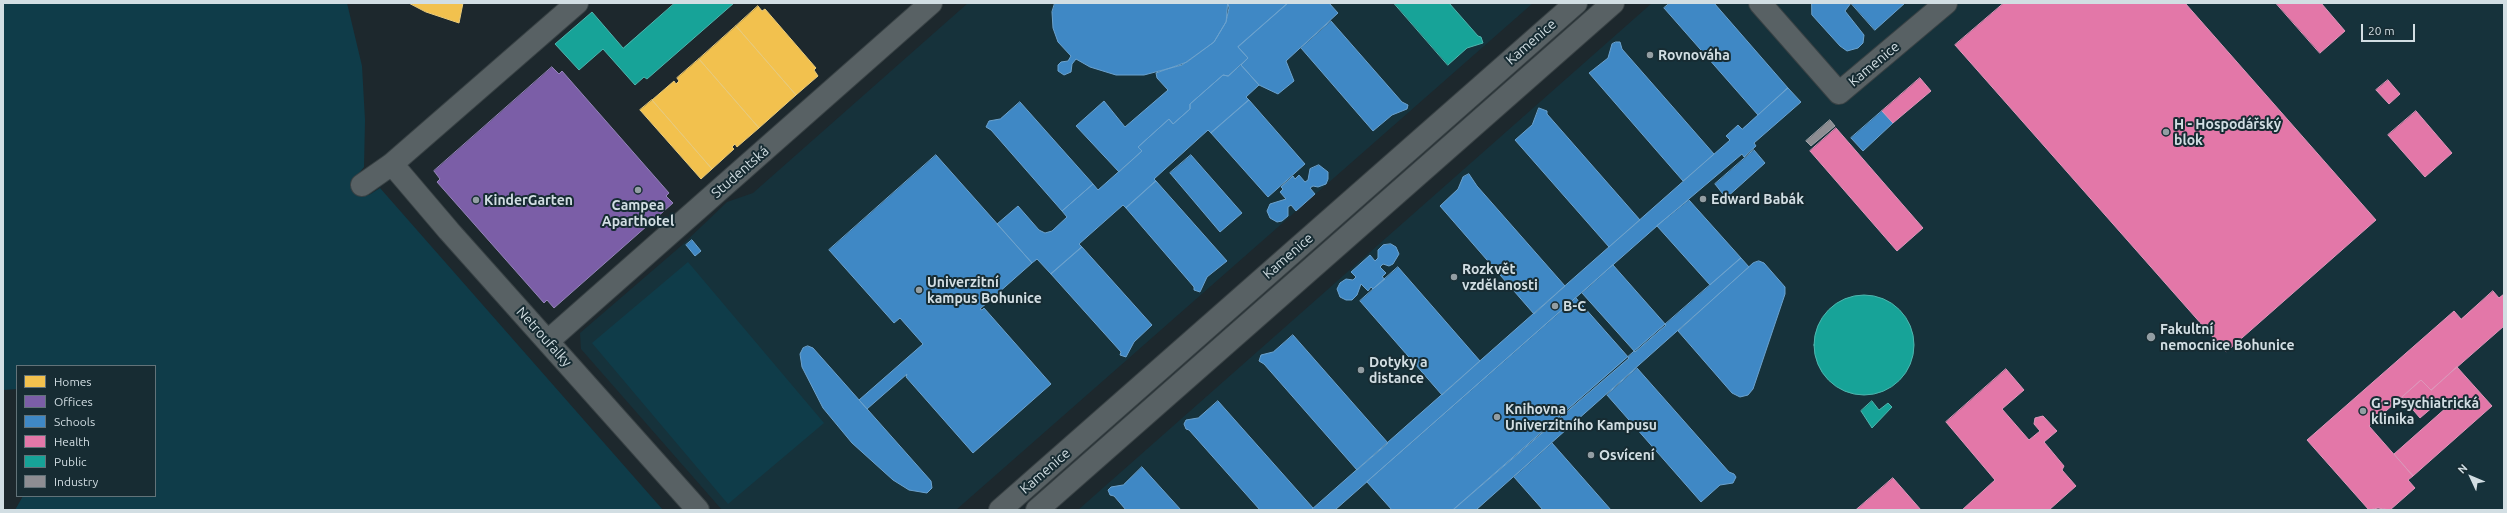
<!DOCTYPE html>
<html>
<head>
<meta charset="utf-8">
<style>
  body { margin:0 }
  #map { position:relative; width:2507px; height:513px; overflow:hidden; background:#1d282d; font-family:Ubuntu,sans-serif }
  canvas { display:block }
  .frame { position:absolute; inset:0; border:4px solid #d2dee3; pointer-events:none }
  .legend { position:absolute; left:16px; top:365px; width:140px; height:132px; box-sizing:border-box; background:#172c33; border:1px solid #627379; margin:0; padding:5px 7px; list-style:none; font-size:12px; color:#d2dee3 }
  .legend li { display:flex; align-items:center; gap:8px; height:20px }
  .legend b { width:20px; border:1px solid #627379 }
  .north { position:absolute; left:2451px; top:457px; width:40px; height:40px; -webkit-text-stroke:3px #172c33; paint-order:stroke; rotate:314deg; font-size:11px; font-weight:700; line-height:16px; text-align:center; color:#d2dee3 }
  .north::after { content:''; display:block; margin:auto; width:14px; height:18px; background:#d2dee3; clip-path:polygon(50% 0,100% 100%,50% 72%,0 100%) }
  .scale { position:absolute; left:2361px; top:24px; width:54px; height:18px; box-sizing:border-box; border:2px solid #d2dee3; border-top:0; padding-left:5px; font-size:12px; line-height:14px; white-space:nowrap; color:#d2dee3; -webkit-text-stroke:3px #172c33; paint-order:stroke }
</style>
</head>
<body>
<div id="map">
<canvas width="2507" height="513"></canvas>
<div class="frame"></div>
<ul class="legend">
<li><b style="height:11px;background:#f2c14e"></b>Homes</li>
<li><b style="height:11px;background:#7b5ea7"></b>Offices</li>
<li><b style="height:11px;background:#3f88c5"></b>Schools</li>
<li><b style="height:11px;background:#e377a8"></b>Health</li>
<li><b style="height:11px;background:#17a398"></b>Public</li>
<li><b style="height:11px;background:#8d8d92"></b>Industry</li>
</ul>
<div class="north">N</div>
<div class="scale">20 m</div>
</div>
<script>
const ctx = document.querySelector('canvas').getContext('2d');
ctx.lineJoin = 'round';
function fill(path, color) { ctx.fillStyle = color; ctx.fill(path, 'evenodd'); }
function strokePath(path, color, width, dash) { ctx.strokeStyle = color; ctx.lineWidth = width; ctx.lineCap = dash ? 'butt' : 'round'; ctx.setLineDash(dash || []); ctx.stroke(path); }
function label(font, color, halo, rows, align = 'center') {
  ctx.font = font + ' Ubuntu,sans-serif'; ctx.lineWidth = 4; ctx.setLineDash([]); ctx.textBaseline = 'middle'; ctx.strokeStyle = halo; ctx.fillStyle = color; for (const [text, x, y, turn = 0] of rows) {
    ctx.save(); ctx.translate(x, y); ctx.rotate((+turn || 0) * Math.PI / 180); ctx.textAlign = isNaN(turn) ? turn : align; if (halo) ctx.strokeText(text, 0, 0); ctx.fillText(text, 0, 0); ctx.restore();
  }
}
fill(new Path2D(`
  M968 3H1533L956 510H722L581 349 580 333 681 246 727 202 753 193Z
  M1652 3H2504V510H1078Z`), '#16323b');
fill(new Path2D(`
  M3 3H347L362 66 365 120 364 167 354 179 369 195 380 188 663 510H15L23 496H155V366H17V389L3 390Z
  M688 262 824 423 728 504 592 343Z`), '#0f3c49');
const homes = new Path2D(`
  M409 3H463L459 23 426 12Z
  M758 6 762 11 765 9 816 68 814 70 818 76 796 95 736 26Z
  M736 26 796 95 759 128 699 59Z
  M699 59 759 128 737 147 735 144 732 147 734 149 712 169 652 100 674 81 676 84 679 81 677 78Z
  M652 100 712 169 701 179 640 110Z`);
fill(homes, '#f2c14e');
strokePath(homes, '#e8ca7b', 1);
const offices = new Path2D(`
  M552 67 559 74 562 71 669 193 666 196 673 203 554 308 547 300 544 303 437 182 440 179 434 171Z`);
fill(offices, '#7b5ea7');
strokePath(offices, '#9584b9', 1);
const schools = new Path2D(`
  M1055 3H1228L1229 8 1226 22 1214 42 1182 65 1144 75H1116L1090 67 1076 59 1072 64 1071 72 1064 75 1058 71V65L1061 62 1068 61 1071 56 1058 42 1053 28 1052 12Z
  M1228 3H1288L1238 47 1248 58 1228 76 1223 75 1190 104V109L1173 124 1169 119 1138 147 1142 151 1119 172 1076 126 1104 101 1125 127 1168 90 1157 78 1156 73 1187 62 1214 42 1226 22Z
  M1288 3H1329L1338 13 1286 61 1294 81 1278 94 1259 85 1241 65 1248 58 1238 47Z
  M1670 3H1714L1788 88 1758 115 1664 8Z
  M1812 3H1851L1845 11 1864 35 1863 43 1858 48 1847 51 1840 46 1812 15Z
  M1851 3H1905L1875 30Z
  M1331 21 1402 102 1408 105 1407 109 1392 115 1373 131 1301 48Z
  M1616 42H1620L1622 49 1714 154 1683 181 1589 73 1608 58 1612 44Z
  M1241 65 1259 85 1246 97 1249 100 1211 133 1208 130 1154 179 1156 181 1126 208 1123 205 1079 244 1082 247 1051 274 1037 259 1032 263 997 224 1018 206 1039 230 1045 233 1052 231 1067 217 1062 211 1093 184 1098 190 1142 151 1138 147 1169 119 1173 124 1190 109V104L1223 75 1228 76Z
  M1788 88 1801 102 1754 143 1756 146 1744 157 1742 154 1657 226 1335 510H1311L1730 140 1726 136 1738 125 1742 129Z
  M1249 100 1305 164 1268 197 1211 133Z
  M1020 102 1093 184 1062 211 991 130 986 127 989 121 1000 119Z
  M1539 108 1547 111V114L1640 220 1609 247 1515 140 1532 125Z
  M1882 111 1893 123 1863 151 1851 138Z
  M1754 150 1765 163 1726 198 1715 184Z
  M936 155 1032 263 980 309 982 310 984 308 1051 384 973 453 906 377 907 374 867 409 859 400 923 344 900 318 894 323 829 250Z
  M1191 155 1242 213 1220 232 1170 173Z
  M1319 165 1328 172V179L1326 184 1318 187 1313 186 1310 188 1315 194 1296 211 1291 205 1288 207V216L1282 221 1277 222 1270 218 1267 211 1270 204 1286 199 1280 192 1283 189 1281 187 1293 176 1295 179 1299 175 1305 182 1308 180 1310 169Z
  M1469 174 1477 186 1565 286 1534 314 1440 206 1458 189 1463 177Z
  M1156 181 1227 261 1207 277 1200 292 1194 290V287L1126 208Z
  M1689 200 1741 258 1710 285 1657 226Z
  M692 240 701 251 695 256 686 245Z
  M1391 244 1396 247 1399 254 1393 264 1389 266 1383 264 1380 267 1386 273 1382 277 1385 279 1373 289 1371 287 1368 291 1361 284 1357 295 1352 300H1346L1340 297 1337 289 1340 283 1346 279 1353 280 1356 277 1351 272 1370 255 1375 261 1378 258V250L1383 245Z
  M1082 247 1152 325 1134 342 1126 357 1120 355 1121 352 1051 274Z
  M1741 258 1749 267 1476 510H1453Z
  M1759 261 1764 263 1785 287V294L1753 389 1748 395 1740 397 1732 393 1678 331 1753 263Z
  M1613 265 1666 325 1635 352 1582 293Z
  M1398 267 1480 361 1442 395 1360 301Z
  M1576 298 1629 358 1453 510H1392L1367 482Z
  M1293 335 1388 443 1357 470 1264 364 1259 361 1261 355 1273 352Z
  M808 346 813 348 931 481 932 488 927 493 909 490 893 480 852 443 823 408 802 367 800 354 803 348Z
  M1637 368 1729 472 1734 474 1736 477 1733 483 1720 485 1701 502 1607 395Z
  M1218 401 1313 508 1311 510H1260L1189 430 1186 429 1184 424 1186 420 1198 418Z
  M1552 443 1611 510H1543L1514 477Z
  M1142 467 1181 510H1126L1114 496 1110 495 1108 490 1111 487 1123 485Z`);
fill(schools, '#3f88c5');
strokePath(schools, '#6ba2ce', 1);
const health = new Path2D(`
  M2004 3H2185L2376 220 2226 352 1955 45Z
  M2276 3H2321L2345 31 2320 53Z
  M1920 78 1931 91 1893 123 1882 111Z
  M2388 80 2400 94 2389 104 2376 90Z
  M2416 111 2452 153 2425 177 2388 135Z
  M1836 128 1923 228 1897 251 1810 151Z
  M2493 291 2499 298 2504 294V326L2431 390 2421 380 2369 426 2413 476 2408 480 2415 488 2390 510 2378 508 2369 510 2307 440 2454 311 2461 319Z
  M2457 367 2492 406 2413 476 2394 454 2447 407 2441 400 2420 418 2402 397 2421 380 2431 390Z
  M2006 369 2024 390 2002 409 2029 440 2040 431 2034 424 2035 418 2043 416 2057 431 2044 442 2064 466 2062 470 2076 486 2049 510H1962L1995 480 1946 422Z
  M1893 478 1921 510H1856Z`);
fill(health, '#e377a8');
strokePath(health, '#de96ba', 1);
const public = new Path2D(`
  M675 3H734L647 79 644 77 635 85 603 49 579 70 555 44 592 12 623 48Z
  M1394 3H1449L1478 36 1481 37 1483 43 1467 48 1448 65Z
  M1814 345a50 50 0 1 1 100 0a50 50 0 1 1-100 0Z
  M1872 401 1879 410 1888 403 1892 407 1872 428 1861 411Z`);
fill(public, '#17a398');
strokePath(public, '#4fb5ae', 1);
const industry = new Path2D(`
  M1830 120 1835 126 1811 146 1806 141Z`);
fill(industry, '#8d8d92');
strokePath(industry, '#a2a5aa', 1);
const minor = new Path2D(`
  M1760 3 1839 93 1946 3
  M392 164 449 231 698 510
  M362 185 392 164 577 3
  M548 341 931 3
  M1000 510 1576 3
  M1037 510 1613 3`);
strokePath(minor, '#394245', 24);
strokePath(minor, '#586164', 22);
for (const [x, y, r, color] of [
  [1650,55,4,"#939ea3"],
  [2166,132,4,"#939ea3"],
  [638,190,4,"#939ea3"],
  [1703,199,4,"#939ea3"],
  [476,200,4,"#939ea3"],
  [1454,277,4,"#939ea3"],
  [919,290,4,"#939ea3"],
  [1555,306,4,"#939ea3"],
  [2151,337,5,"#939ea3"],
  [1361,370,4,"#939ea3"],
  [2363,411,4,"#939ea3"],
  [1497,417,4,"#939ea3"],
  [1591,455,4,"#939ea3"]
]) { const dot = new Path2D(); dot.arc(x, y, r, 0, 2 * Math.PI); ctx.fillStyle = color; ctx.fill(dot); strokePath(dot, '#172c33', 1.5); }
label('14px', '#d2dee3', '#172c33', [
  ["Kamenice",1531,42,-41],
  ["Kamenice",1874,64,-40],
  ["Studentská",740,172,-41],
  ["Kamenice",1288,256,-41],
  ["Netroufalky",544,337,48],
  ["Kamenice",1045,471,-41]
]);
label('bold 14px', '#d2dee3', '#172c33', [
  ["Rovnováha",1658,55],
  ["H - Hospodářský",2174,124],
  ["blok",2174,140],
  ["Edward Babák",1711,199],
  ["KinderGarten",484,200],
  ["Campea",638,205,"center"],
  ["Aparthotel",638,221,"center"],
  ["Rozkvět",1462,269],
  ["vzdělanosti",1462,285],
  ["Univerzitní",927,282],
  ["kampus Bohunice",927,298],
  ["B-C",1563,306],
  ["Fakultní",2160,329],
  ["nemocnice Bohunice",2160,345],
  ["Dotyky a",1369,362],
  ["distance",1369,378],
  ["G - Psychiatrická",2371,403],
  ["klinika",2371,419],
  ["Knihovna",1505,409],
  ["Univerzitního Kampusu",1505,425],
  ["Osvícení",1599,455]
], 'left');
</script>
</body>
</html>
